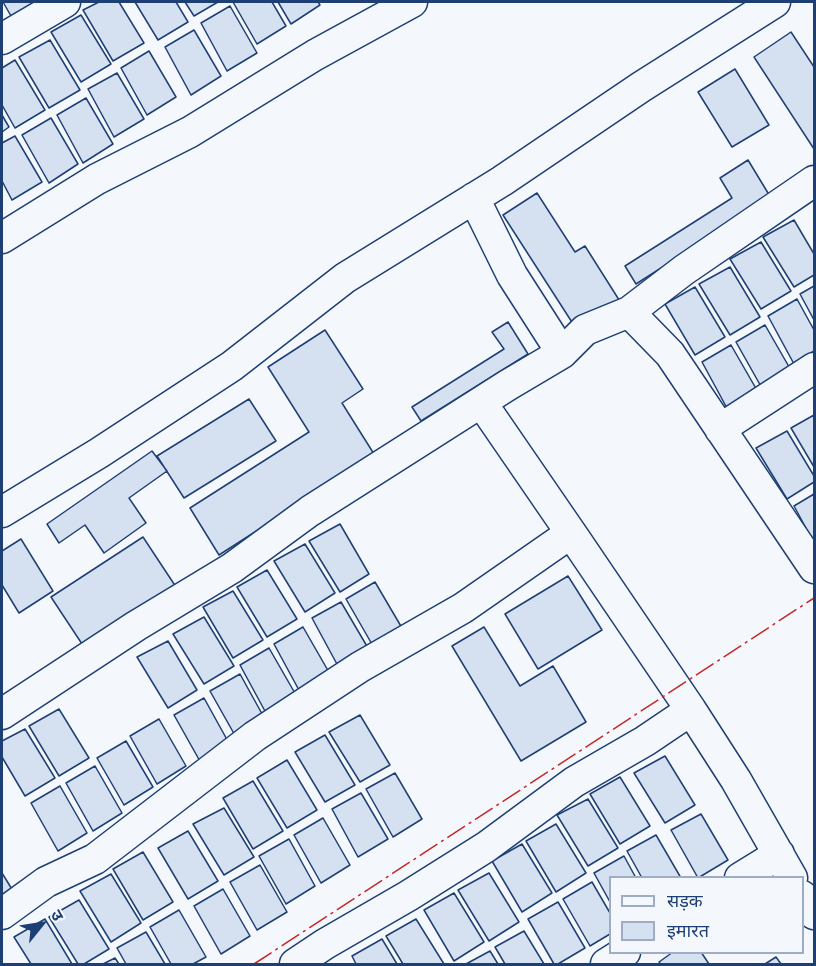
<!DOCTYPE html>
<html>
<head>
<meta charset="utf-8">
<style>
  body { margin:0 }
  #map { position:relative; width:816px; height:966px; overflow:hidden; background:#f4f7fb; font-family:"IBM Plex Serif","Noto Sans Devanagari",serif }
  canvas { display:block }
  .frame { position:absolute; inset:0; border:3px solid #1d3f73; pointer-events:none }
  .legend { position:absolute; left:609px; top:876px; width:195px; height:78px; box-sizing:border-box; background:#f4f7fb; border:2px solid #9eadc5; margin:0; padding:8px 10px; list-style:none; font-size:18px; color:#1d3f73 }
  .legend li { display:flex; align-items:center; gap:12px; height:30px }
  .legend b { width:30px; border:2px solid #9eadc5 }
  .north { position:absolute; left:12px; top:894px; width:60px; height:60px; -webkit-text-stroke:4px #f4f7fb; paint-order:stroke; rotate:60deg; font-size:16px; font-weight:700; line-height:24px; text-align:center; color:#1d3f73 }
  .north::after { content:''; display:block; margin:auto; width:21px; height:27px; background:#1d3f73; clip-path:polygon(50% 0,100% 100%,50% 72%,0 100%) }
</style>
</head>
<body>
<div id="map">
<canvas width="816" height="966"></canvas>
<div class="frame"></div>
<ul class="legend">
<li><b style="height:8px;background:#f4f7fb"></b>सड़क</li>
<li><b style="height:16px;background:#d5e0f0"></b>इमारत</li>
</ul>
<div class="north">उ</div>
</div>
<script>
const ctx = document.querySelector('canvas').getContext('2d');
ctx.lineJoin = 'round';
function fill(path, color) { ctx.fillStyle = color; ctx.fill(path, 'evenodd'); }
function strokePath(path, color, width, dash) { ctx.strokeStyle = color; ctx.lineWidth = width; ctx.lineCap = dash ? 'butt' : 'round'; ctx.setLineDash(dash || []); ctx.stroke(path); }
const building = new Path2D(`
  M3 2H35L11 16Z
  M99 2H119L144 43 113 61 83 10Z
  M135 2H176L188 22 158 40Z
  M185 2H218L194 16Z
  M233 2H272L286 26 257 44Z
  M278 2H318L320 5 291 24Z
  M230 6 257 53 227 71 201 23Z
  M81 15 111 64 81 82 51 32Z
  M194 30 221 76 191 95 165 47Z
  M791 32 814 67V149L754 57Z
  M50 40 80 90 49 108 19 57Z
  M149 51 176 97 147 115 121 68Z
  M15 60 45 110 15 128 2 105V68Z
  M735 69 769 125 732 147 698 92Z
  M117 73 144 119 114 137 88 89Z
  M86 98 113 144 83 163 57 115Z
  M2 115 9 127 2 132Z
  M51 118 78 164 49 183 22 135Z
  M15 136 42 182 12 200 2 181V143Z
  M748 160 771 198 636 284 625 266 732 198 720 178Z
  M537 193 575 252 585 246 621 303 577 330 503 215Z
  M794 220 814 254V275L794 287 763 237Z
  M761 242 791 291 761 309 730 259Z
  M730 267 760 317 730 335 699 284Z
  M814 286V320L800 294Z
  M695 287 725 337 695 355 665 304Z
  M797 299 814 330V351L794 364 768 316Z
  M508 322 528 354 421 421 412 407 504 349 492 332Z
  M765 325 792 372 763 390 736 342Z
  M325 330 363 389 342 403 379 462 344 475 219 555 190 508 309 432 268 367Z
  M731 345 758 392 728 410 702 362Z
  M249 399 276 441 184 498 157 456Z
  M814 415V467L791 428Z
  M787 431 814 476V482L787 499 756 448Z
  M152 451 167 471 129 498 146 523 104 553 85 525 59 543 47 524Z
  M814 494V543L794 506Z
  M340 524 369 574 340 592 309 541Z
  M143 537 176 587 86 650 51 597Z
  M21 539 53 591 19 613 2 585V551Z
  M305 544 335 593 305 612 274 561Z
  M267 570 297 619 267 637 237 587Z
  M568 576 602 630 538 669 505 614Z
  M375 582 402 628 373 646 346 599Z
  M233 591 263 640 233 658 203 607Z
  M341 602 368 648 338 666 312 618Z
  M204 617 234 666 204 684 173 634Z
  M303 627 330 674 300 692 274 644Z
  M484 627 520 686 553 666 586 722 521 761 452 646Z
  M168 641 197 690 168 708 137 657Z
  M269 648 296 695 266 713 240 665Z
  M240 674 266 721 237 739 210 691Z
  M204 698 230 745 201 763 174 715Z
  M59 709 89 758 59 776 29 726Z
  M360 715 390 765 360 782 329 732Z
  M159 719 186 766 157 784 130 736Z
  M25 729 55 778 25 796 2 757V741Z
  M325 735 355 785 325 802 295 752Z
  M126 741 153 787 124 805 97 758Z
  M665 756 695 805 665 823 634 773Z
  M287 760 317 810 287 828 257 778Z
  M95 766 122 813 93 831 66 783Z
  M395 773 422 819 393 837 366 789Z
  M620 777 650 826 620 844 590 794Z
  M253 781 283 831 253 849 223 798Z
  M60 786 87 833 58 851 31 803Z
  M361 793 388 839 358 857 332 809Z
  M588 799 618 848 588 866 557 815Z
  M224 808 254 857 224 875 193 824Z
  M701 814 728 860 698 878 671 830Z
  M323 818 350 865 321 883 294 835Z
  M556 824 586 873 556 892 526 841Z
  M188 831 218 881 188 899 158 848Z
  M656 835 681 878H642L627 851Z
  M289 839 315 886 286 904 259 856Z
  M522 844 552 893 522 912 492 861Z
  M143 852 173 902 143 920 113 869Z
  M624 856 636 878H610V902L594 873Z
  M260 865 287 912 257 930 230 882Z
  M2 873 18 899 2 910Z
  M489 873 519 922 489 941 458 890Z
  M111 874 141 923 111 942 80 891Z
  M592 882 610 913V934L590 946 563 899Z
  M223 889 250 936 221 954 194 906Z
  M454 893 484 942 454 961 424 910Z
  M79 900 109 949 84 964H78L49 917Z
  M558 902 585 948 558 964H554L528 919Z
  M179 910 206 957 193 964H171L150 927Z
  M45 919 72 964H31L14 937Z
  M416 919 444 964H403L386 936Z
  M524 931 544 964H505L495 947Z
  M146 932 165 964H126L117 948Z
  M382 939 397 964H356L352 956Z
  M490 951 498 964H466Z
  M673 952H701L709 964H661L659 962Z
  M776 957 781 964H765Z
  M115 958 119 964H103Z`);
fill(building, '#d5e0f0');
strokePath(building, '#1d3f73', 1.5);
const minor = new Path2D(`
  M2 39 65 2
  M474 198 512 275 562 353
  M2 238 97 179 190 132 315 55 412 2
  M629 312 670 354 814 568
  M720 429 814 368
  M2 512 99 453 232 366 345 278 502 181 641 87 775 2
  M571 533 691 710
  M2 714 136 626 232 568 310 511 508 385 562 353 585 330 629 312 684 270 814 181
  M740 878 779 854
  M802 896 814 914
  M2 914 46 882 95 859 255 736 360 667 463 608 571 533 481 402
  M295 964 325 944 408 896 486 847 574 782 645 741 691 710 736 780 792 878
  M606 964 625 952`);
strokePath(minor, '#1d3f73', 33);
strokePath(minor, '#f4f7fb', 30);
strokePath(new Path2D(`
  M254 964 814 598`), '#c62828', 1.5, [21, 4.5, 3, 4.5]);
</script>
</body>
</html>
